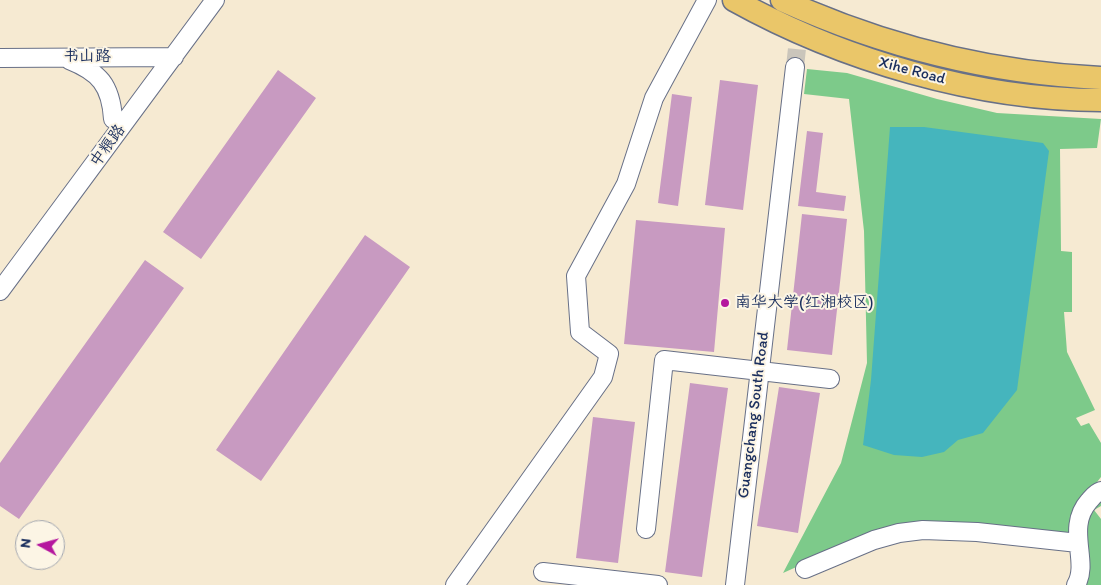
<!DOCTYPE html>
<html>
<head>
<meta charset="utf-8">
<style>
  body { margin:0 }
  #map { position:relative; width:1101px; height:585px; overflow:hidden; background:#f6ead2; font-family:Itim,sans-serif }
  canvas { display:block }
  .north { position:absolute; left:15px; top:520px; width:50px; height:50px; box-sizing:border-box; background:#fcf5e5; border:1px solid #a2a6af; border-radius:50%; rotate:277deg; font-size:14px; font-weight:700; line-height:20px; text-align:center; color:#1b2f5e }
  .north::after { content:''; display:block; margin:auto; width:18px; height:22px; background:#b5179e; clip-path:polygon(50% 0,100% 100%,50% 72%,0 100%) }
</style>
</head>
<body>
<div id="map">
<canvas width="1101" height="585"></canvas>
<div class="north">N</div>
</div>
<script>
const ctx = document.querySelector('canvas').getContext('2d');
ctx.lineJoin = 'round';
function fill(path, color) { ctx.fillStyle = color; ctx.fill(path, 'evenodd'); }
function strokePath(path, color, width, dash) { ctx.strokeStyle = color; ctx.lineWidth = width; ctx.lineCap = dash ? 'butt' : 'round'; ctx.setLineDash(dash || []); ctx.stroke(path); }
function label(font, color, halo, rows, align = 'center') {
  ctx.font = font + ' Itim,"LXGW WenKai TC",sans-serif'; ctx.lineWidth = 4; ctx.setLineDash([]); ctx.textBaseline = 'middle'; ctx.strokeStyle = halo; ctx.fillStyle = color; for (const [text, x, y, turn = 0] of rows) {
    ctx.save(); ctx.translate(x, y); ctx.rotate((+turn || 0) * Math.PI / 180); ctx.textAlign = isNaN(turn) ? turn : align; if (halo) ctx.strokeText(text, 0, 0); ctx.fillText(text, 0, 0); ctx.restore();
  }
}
fill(new Path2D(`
  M807 69 847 73 937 99 997 113 1101 119 1097 148 1060 149 1061 251 1072 252V312H1064L1067 352 1095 410 1076 418 1081 426 1089 423 1101 443V477L1086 496 1073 528 1064 535 975 526 903 524 872 533 783 573 841 463 867 363 864 231 849 99 804 94Z
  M1101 496V506L1094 510 1101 519V585H1082L1085 519Z`), '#7dca8a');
fill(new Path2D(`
  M890 127H924L1043 143 1049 151 1017 390 983 433 958 440 944 452 922 457 894 455 863 445 871 380Z`), '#45b5bd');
fill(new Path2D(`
  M278 70 316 98 201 259 163 232Z
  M720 80 758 85 743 210 705 205Z
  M672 94 692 97 678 206 658 203Z
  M807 131 823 133 816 192 846 196 844 211 798 206Z
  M802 214 847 219 832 355 787 350Z
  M636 220 725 228 714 352 624 344Z
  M365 235 410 267 261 481 216 450Z
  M145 260 184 288 19 519 0 506V463Z
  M690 383 728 388 702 577 665 572Z
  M779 387 820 393 798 533 757 526Z
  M593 417 635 422 618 563 576 558Z`), '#c89ac1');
strokePath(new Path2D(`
  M795 67 800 20`), '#cac5bb', 18, [18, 9]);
const minor = new Path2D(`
  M0 58 174 57
  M69 60C99 72 111 85 113 119
  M0 291 215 0
  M646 529 664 360 830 379
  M805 569 874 540 899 533 923 530 977 532 1078 543
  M543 572 658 585
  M455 585 603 377 609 354 580 332 576 276 626 184 654 98 707 0
  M735 585 795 67
  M1076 585C1090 562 1065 528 1089 501 1093 497 1095 493 1101 491`);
const major = new Path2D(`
  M734 0C842 60 977 100 1101 100
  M782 0C883 46 990 73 1101 78`);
strokePath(minor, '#687087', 20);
strokePath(major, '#687087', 25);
strokePath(minor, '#fff', 18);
strokePath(major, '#eac669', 22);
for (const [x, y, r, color] of [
  [725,303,5,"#b5179e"]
]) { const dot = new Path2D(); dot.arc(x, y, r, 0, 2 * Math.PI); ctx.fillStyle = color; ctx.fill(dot); strokePath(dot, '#fcf5e5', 2); }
label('16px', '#1b2f5e', '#fcf5e5', [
  ["书山路",87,57],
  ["Xihe Road",912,71,15],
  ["中粮路",108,146,-54],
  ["Guangchang South Road",754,415,-83]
]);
label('16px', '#1b2f5e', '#fcf5e5', [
  ["南华大学(红湘校区)",735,303]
], 'left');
</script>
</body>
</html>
